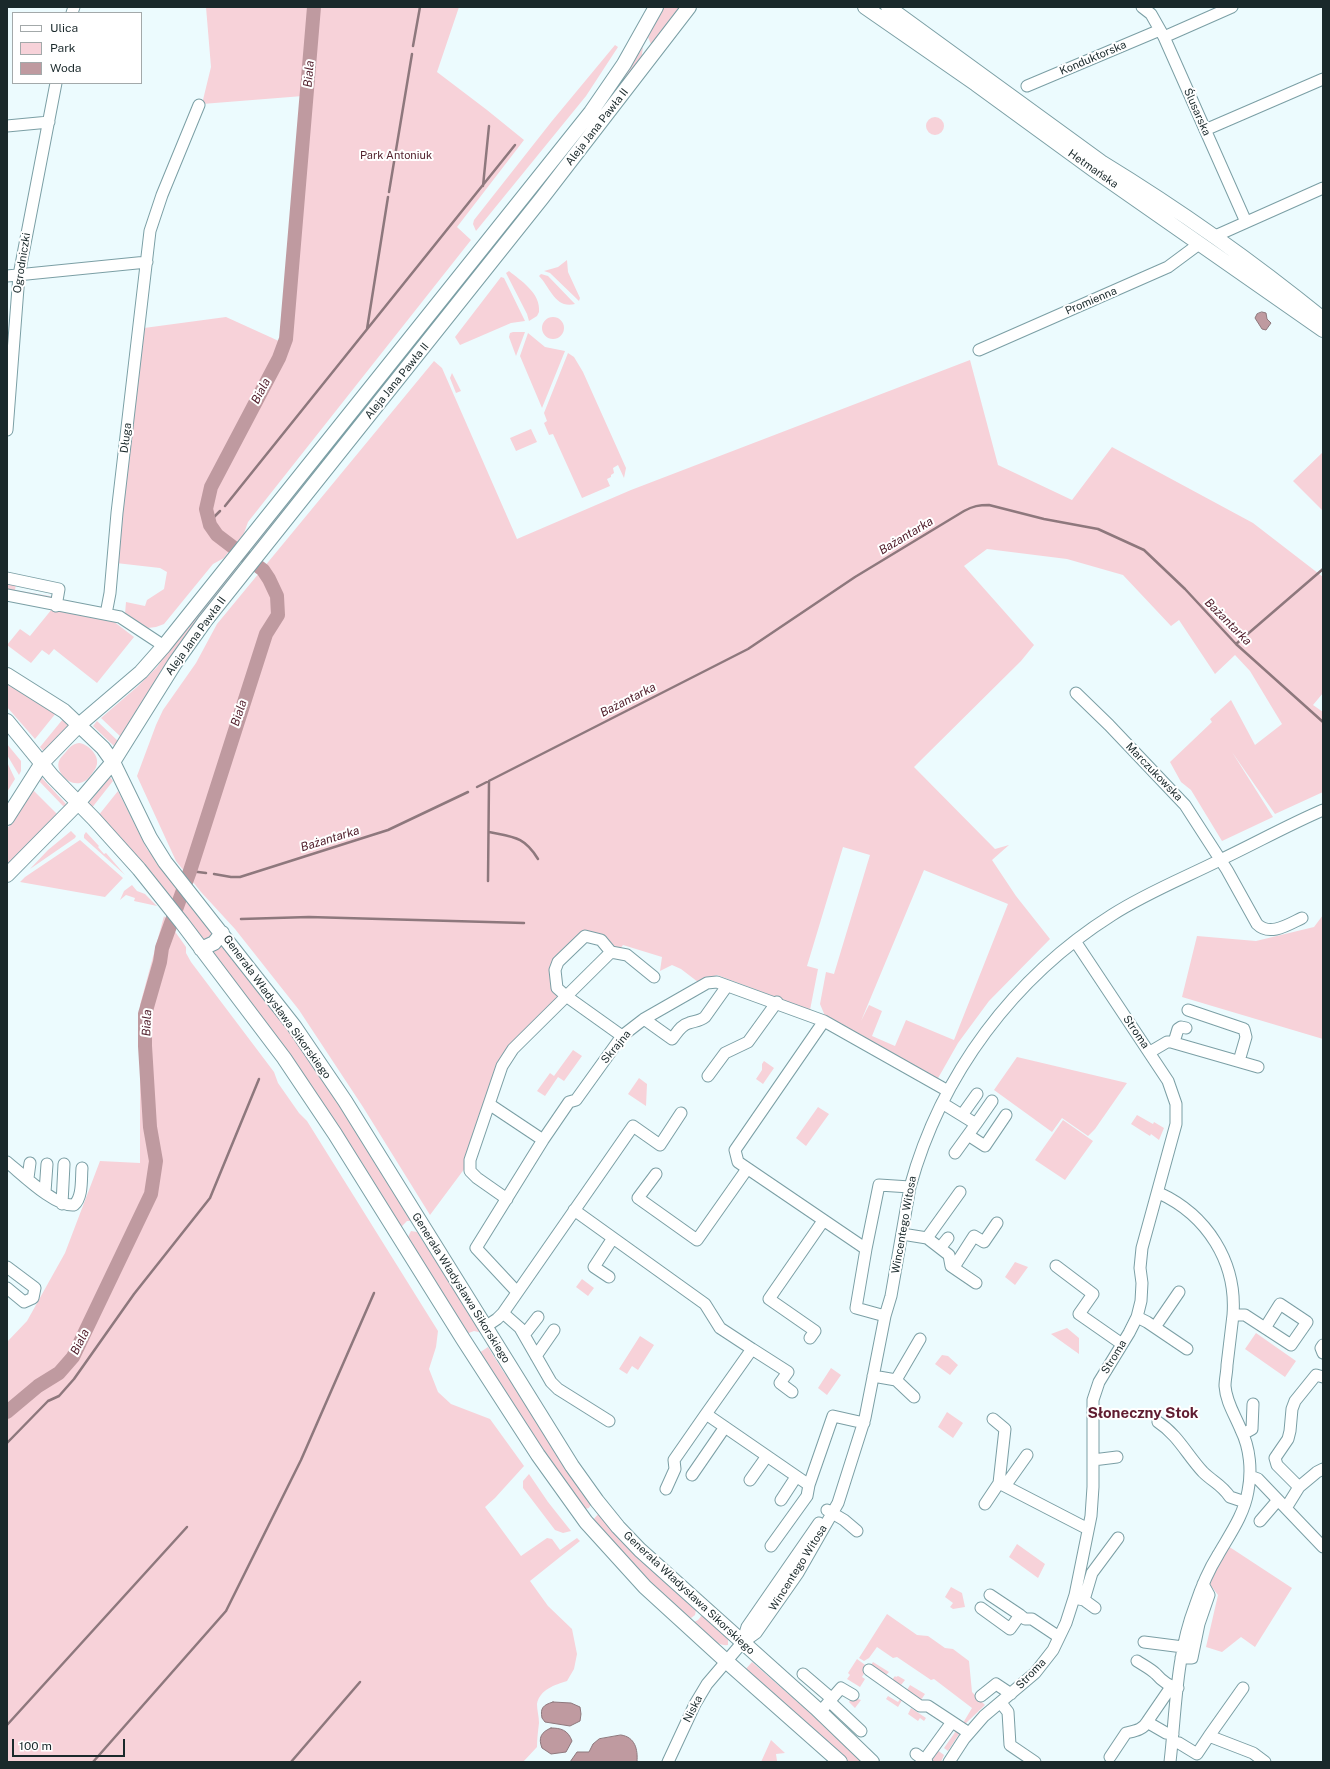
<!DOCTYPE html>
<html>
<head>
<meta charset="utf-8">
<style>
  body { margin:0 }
  #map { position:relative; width:1330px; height:1769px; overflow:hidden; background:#ecfbfe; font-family:"Public Sans",sans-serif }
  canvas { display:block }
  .frame { position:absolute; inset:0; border:8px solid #1a292b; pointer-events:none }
  .legend { position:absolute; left:12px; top:12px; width:130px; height:72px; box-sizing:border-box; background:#fff; border:1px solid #a3a9aa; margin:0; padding:5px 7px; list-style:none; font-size:12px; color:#1a292b }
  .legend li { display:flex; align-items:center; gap:8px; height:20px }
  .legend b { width:20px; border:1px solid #a3a9aa }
  .scale { position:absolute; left:12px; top:1739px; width:113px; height:18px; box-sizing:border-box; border:2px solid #1a292b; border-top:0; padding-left:5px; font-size:12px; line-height:14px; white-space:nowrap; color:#1a292b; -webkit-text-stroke:3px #fff; paint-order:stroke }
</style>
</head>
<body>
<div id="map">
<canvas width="1330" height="1769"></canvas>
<div class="frame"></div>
<ul class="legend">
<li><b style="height:5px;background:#fff"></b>Ulica</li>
<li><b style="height:11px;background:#f7d2d9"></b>Park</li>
<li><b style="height:11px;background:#bf9aa0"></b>Woda</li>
</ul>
<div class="scale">100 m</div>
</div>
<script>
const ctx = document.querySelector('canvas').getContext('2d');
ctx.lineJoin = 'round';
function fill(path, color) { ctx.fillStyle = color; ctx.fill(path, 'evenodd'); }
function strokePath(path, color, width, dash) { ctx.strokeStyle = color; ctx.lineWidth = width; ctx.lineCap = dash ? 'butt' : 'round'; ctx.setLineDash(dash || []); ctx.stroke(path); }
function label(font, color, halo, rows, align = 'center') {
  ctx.font = font + ' "Public Sans",sans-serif'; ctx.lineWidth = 4; ctx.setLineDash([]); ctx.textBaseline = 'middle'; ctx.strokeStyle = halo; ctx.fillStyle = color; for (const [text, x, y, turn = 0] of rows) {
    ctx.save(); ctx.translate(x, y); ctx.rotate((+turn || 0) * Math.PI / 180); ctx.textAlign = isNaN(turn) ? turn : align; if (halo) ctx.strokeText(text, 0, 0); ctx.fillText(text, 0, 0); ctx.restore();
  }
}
fill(new Path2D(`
  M206 7H311L303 96 202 104 211 67Z
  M314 7H459L437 72 487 110 524 140 457 227 471 240 248 522 243 536 233 547C211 531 205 524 208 495L280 358 289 335Z
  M663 7H682L652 47 648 37Z
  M615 45 618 47 586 96 476 231 473 224 474 220 552 121Z
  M643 47 641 61 536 195 535 194 611 96Z
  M926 126a9 9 0 1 1 18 0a9 9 0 1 1-18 0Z
  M530 199 533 202 497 245 496 243Z
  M567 260 568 272 580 298 579 301 550 273 544 271 558 267Z
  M476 261 483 266 254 551 249 547Z
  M509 271C521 281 541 293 539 312L537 316 529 321 527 314 506 273Z
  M541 274 548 276 575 304C555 309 550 287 539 276Z
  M501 277 504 278 525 321 511 323 460 345 455 337Z
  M542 328a11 11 0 1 1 22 0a11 11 0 1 1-22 0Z
  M226 317 281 342 206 488C201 524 202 528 230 550L224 558 213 564 164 624 156 627 148 628 125 614 126 602 145 606 147 600 164 589 167 572 160 568 116 563 144 328Z
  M513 332H525L516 356 509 337 510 333Z
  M528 333 545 347 565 351 542 408 520 356Z
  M568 353 574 357 583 372 626 468 624 478 618 465 613 468 614 473 611 475V477L607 479 610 486 582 498 553 434 549 435 544 423 547 421 544 413Z
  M970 360 998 465 1072 500 1112 447 1253 523 1323 577V693L1313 705 1323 712V792L1275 814 1232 752 1273 817 1222 841 1191 790 1181 782 1170 762 1212 722 1210 719 1231 700 1255 745 1282 724 1250 671 1235 655 1215 674 1179 620 1171 626 1123 575 1067 559 987 549 964 566 1034 645 1021 661 914 767 995 849 1009 845 992 860 1016 896 1050 939 989 1001 958 1043 937 1080 825 1016 820 1004 826 972 834 974 870 855 843 847 807 966 818 969 810 1010 717 975 698 982 681 969 672 965 660 971 662 957 623 945 620 949 616 948 603 938 585 932 552 966 553 986 559 998 511 1046 465 1168 430 1215 363 1107 299 1010 235 929 201 892 176 861 137 776 156 725 163 710 196 663 217 624 434 361 442 368 517 539 631 490ZM924 870 1008 904 954 1040 906 1020 895 1046 872 1036 882 1011 869 1005 861 1021Z
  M452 373 461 391 456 393 450 378Z
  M531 429 537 442 516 451 510 438Z
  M1323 452V511L1293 481Z
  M237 561 242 565 122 738 101 718 137 687 157 667 186 624Z
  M7 582 16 584 15 590 55 597 54 600 7 590Z
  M52 609 113 621 134 637 97 683 54 649 49 655 42 650 31 663 7 645 20 629 30 636Z
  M7 680 56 713 35 739 7 707Z
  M63 719 69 726 44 752 40 747Z
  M97 721 119 742 115 747 93 726Z
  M79 743C88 744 99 755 97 764 96 769 93 772 91 775 77 795 54 774 59 761 60 758 63 755 65 753 69 748 72 744 79 743Z
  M7 744 21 761V771L19 775 7 755Z
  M7 762 15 779 7 792Z
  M41 777 66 804 64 807 38 780Z
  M110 777 113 781 91 809 88 804Z
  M32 789 57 814 7 865V829Z
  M118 791 147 849 213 928 214 933 211 937 204 940 202 939 98 816Z
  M71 831 76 836 75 838 30 869 48 850Z
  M86 832 99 846 98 847 104 854 106 853 125 875 84 838V835Z
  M80 840 123 878 105 897 20 882 25 877Z
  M132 885 137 891 145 894 157 906 134 901 135 898 126 895 120 900 124 891Z
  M1323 915V1039L1182 997 1197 936 1256 941 1314 927Z
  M164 916 186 947V953L191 962 274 1072 278 1083 299 1113 307 1121 438 1331 436 1347 429 1369 438 1392 451 1404 490 1419 524 1466 495 1498 485 1507 521 1556 547 1538 552 1539 560 1550 577 1538 580 1541 530 1581 548 1606 572 1629 577 1654 574 1669 567 1681C555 1685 540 1689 537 1704 537 1710 539 1717 539 1723 538 1731 537 1739 537 1747L523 1762H7V1342L27 1321 65 1253 100 1161 140 1163V1005Z
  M221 942 288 1027 377 1158 415 1221H407L400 1228 208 949Z
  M573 1050 582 1056 564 1081 558 1077 545 1096 537 1091 550 1073 554 1076Z
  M1017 1057 1127 1083 1095 1129 1088 1136 1062 1118 1052 1132 994 1090Z
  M764 1061 774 1068 763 1084 756 1079 762 1070V1064Z
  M639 1078 647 1084 646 1106 628 1094Z
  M818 1107 829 1114 806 1146 796 1138Z
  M1137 1115 1153 1124 1154 1122 1164 1128 1159 1140 1151 1134 1150 1136 1131 1124Z
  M1063 1120 1093 1141 1065 1180 1035 1160Z
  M411 1231 417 1232 425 1245 440 1263 483 1333 474 1331 466 1334 407 1239Z
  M1015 1262 1028 1267 1015 1285 1005 1277Z
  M582 1279 594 1288 588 1296 576 1287Z
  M1067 1328 1079 1338V1354L1051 1334Z
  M1256 1333 1296 1361 1285 1377 1245 1349Z
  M640 1336 654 1345 638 1370 632 1366 627 1374 619 1369Z
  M488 1347 503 1371 518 1391 591 1504 589 1508 585 1509 564 1482 479 1353Z
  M942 1355 948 1356 958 1365 950 1375 935 1364Z
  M831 1368 841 1375 827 1395 818 1388Z
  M947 1412 963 1423 953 1438 938 1427Z
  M529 1474 548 1502 571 1531 563 1533 555 1530 523 1488V1481Z
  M600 1512 695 1607 696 1610 695 1615 691 1618 687 1617 644 1577 592 1521Z
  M1017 1544 1045 1564 1038 1578 1009 1557Z
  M1228 1546 1292 1588 1255 1647 1241 1637 1222 1652 1206 1647 1218 1595 1208 1582Z
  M951 1587 962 1593 965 1607 953 1609 950 1607 953 1603 945 1597Z
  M703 1614 728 1638V1645C716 1647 703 1630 694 1622L698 1620Z
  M887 1614 917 1635 928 1636 945 1648 953 1649 969 1661 972 1692 985 1705 965 1724 963 1723 972 1708 934 1679 931 1680 897 1657 893 1658 877 1647 869 1658 864 1661 859 1658Z
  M857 1659 868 1667 862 1677 865 1679 860 1687 847 1679 850 1675 848 1673Z
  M752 1662 866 1762H849L744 1671Z
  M873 1662 889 1672 886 1675 871 1665Z
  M895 1676 896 1677 898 1676 905 1680 901 1685 892 1680Z
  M910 1685 925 1694 921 1700 907 1690Z
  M888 1696 898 1702 901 1698 904 1697 898 1707 886 1699Z
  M852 1697 861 1700 855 1708 849 1702Z
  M911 1708 926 1718 924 1721 920 1718 918 1721 908 1714Z
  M958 1728 961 1731 948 1751 944 1748Z
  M771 1740 785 1753 776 1754 777 1761 761 1762Z
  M936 1749 944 1755 941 1762H933L930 1760Z`), '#f7d2d9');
const water = new Path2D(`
  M1262 312 1266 313 1267 319 1271 323 1266 330 1262 329 1255 318 1257 314Z
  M553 1702 571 1703 580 1707 581 1714 580 1721 570 1726 545 1722 542 1718C540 1708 543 1705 553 1702Z
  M551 1728C561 1728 568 1730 572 1741L566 1752 551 1754 542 1748C538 1738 541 1732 551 1728Z
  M621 1735C635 1737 638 1749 637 1762H570L577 1752H589L593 1744 599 1739Z`);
fill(water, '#bf9aa0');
strokePath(water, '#8e787d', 1);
strokePath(new Path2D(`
  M413 46 420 7
  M483 186 489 126
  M389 192 412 54
  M367 329 388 197
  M225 506 515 145
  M209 522 220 511
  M1236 644 1323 569
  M477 787 748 649 855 577 964 511C973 506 979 505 989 505L1044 519 1098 529 1144 550 1185 589 1236 644 1323 722
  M489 832C513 837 524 836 538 859
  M190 871 206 873
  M214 874 231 877H240L388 830 468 792
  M488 881 489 781
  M241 919 309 917 524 923
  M7 1443 48 1401 59 1396 74 1379 134 1294 210 1198 259 1079
  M7 1725 187 1527
  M93 1762 226 1611 301 1460 374 1293
  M291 1762 360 1682`), '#8e787d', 2.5);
strokePath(new Path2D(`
  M7 1412 38 1386 59 1373 73 1357 151 1194 156 1161 150 1127 145 1046V1014L160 962 162 948 190 871 266 634 278 615 277 596 269 579 263 570 217 535 210 525 206 509 211 487 279 358 286 339 314 7`), '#bf9aa0', 14);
const minor = new Path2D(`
  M1142 7 1151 14 1164 37 1246 222
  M72 13 74 7
  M1164 37 1232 7
  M1027 86 1160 30
  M7 126 49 122
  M1205 130 1323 79
  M1213 237 1323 188
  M7 276 147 262
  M979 350 1168 267 1199 244
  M7 430 19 275 56 83
  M7 578 59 589 56 606
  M7 595 120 617 164 646
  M106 614 110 593 117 513 150 231 162 195 199 105
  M1076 693 1109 725 1185 805 1227 870 1257 924C1270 937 1289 924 1302 918
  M611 952 601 940 585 936 558 962 555 970 557 988 566 996 622 1036
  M1188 1010 1244 1029 1246 1037 1239 1061
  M644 1019 672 1039C677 1033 681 1025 689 1023 695 1021 700 1021 705 1017L727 986
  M824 1021 735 1150 738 1162 866 1249 856 1308 885 1316
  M1174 1042 1178 1029 1181 1027 1186 1028
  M1150 1052 1167 1042H1171L1258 1067
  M708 1076 725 1053 748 1042 777 1002
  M942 1103 976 1124 955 1153
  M489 1104 543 1140
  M962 1115 977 1094
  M976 1124 992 1101
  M968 1135 985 1146 1006 1115
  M7 1162C22 1174 55 1207 74 1205 83 1197 81 1179 82 1168
  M656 1174 638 1198 697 1240 747 1169
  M28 1178 30 1163
  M45 1192 47 1164
  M1159 1193C1207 1215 1237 1262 1233 1315 1231 1332 1229 1348 1227 1365 1227 1372 1225 1379 1225 1386 1226 1402 1235 1415 1241 1430 1250 1448 1252 1471 1248 1491 1244 1515 1230 1534 1218 1555 1208 1571 1201 1588 1195 1606 1176 1655 1176 1710 1170 1762
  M507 1199 477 1178 470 1171V1160L502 1066 513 1049 611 952 627 955 654 977
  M62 1204 64 1164
  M574 1210 705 1304 720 1328 752 1349 706 1414 809 1485 833 1416 864 1423
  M902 1234 927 1238 949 1255 951 1266 976 1283
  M927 1238 960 1192
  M940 1248 948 1238
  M866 1249 879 1185 910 1187
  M1056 1266 1093 1294 1079 1314 1122 1344
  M7 1267 35 1288 33 1298 24 1302 7 1288
  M954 1267 974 1236 984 1242 997 1223
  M609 1277 594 1267 613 1238
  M517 1292 476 1248 543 1140 569 1102 576 1100 622 1036 644 1019 707 983 717 982 824 1021 948 1091
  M503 1313 520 1328 551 1382 558 1389 609 1421
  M1233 1315H1245L1291 1345 1307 1322 1280 1304 1265 1328
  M1137 1317 1147 1322 1187 1349
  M485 1327 497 1319 503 1313 633 1126 660 1145 681 1113
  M1155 1327 1179 1292
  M524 1335 538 1317
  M810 1338 815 1331 769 1299 823 1221
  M1323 1345 1321 1348 1323 1353
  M752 1349 788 1372 780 1383 792 1392
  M536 1356 554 1330
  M873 1376 896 1380 914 1397
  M896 1380 920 1339
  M993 1419 1005 1429 999 1483 1088 1529
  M1158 1422C1178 1435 1187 1455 1203 1472 1213 1482 1221 1484 1230 1497L1245 1502
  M1243 1434 1252 1429 1253 1404
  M1093 1460 1117 1457
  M692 1475 725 1427
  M1250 1476 1258 1479 1323 1547
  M750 1480 767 1456
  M1005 1486 1027 1455
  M1299 1487 1317 1472 1323 1469
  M666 1489 675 1469 674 1460 706 1414
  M781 1500 796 1477
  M985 1504 999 1483
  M1286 1508 1299 1487 1277 1465 1275 1458 1288 1439 1290 1431 1292 1409 1295 1401 1316 1375 1323 1377
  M827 1510 844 1520 857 1531
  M1260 1521 1278 1500
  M771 1546 807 1496 809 1485
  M990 1595 1020 1615
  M1079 1599 1084 1600 1095 1608
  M1084 1600 1092 1573 1118 1538
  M981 1608 1010 1629 1020 1615 1025 1619H1032L1059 1637
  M1144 1642 1183 1647
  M742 1643 747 1627 819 1523
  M1181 1658H1192L1199 1624 1209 1595 1203 1584
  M1137 1661C1143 1665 1151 1669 1156 1674 1162 1681 1168 1686 1178 1688
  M869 1670 920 1706H928L969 1733
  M803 1674 831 1698
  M981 1696 996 1684 1011 1694
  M829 1701 861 1731
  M1001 1703 1008 1712 1010 1745 1035 1762
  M820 1712 841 1688 853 1695
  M1147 1722 1171 1687
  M1209 1736 1243 1688
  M1172 1742 1179 1743 1197 1754 1209 1736 1253 1753 1265 1762
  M916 1754 927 1762
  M928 1755 952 1722
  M1110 1757 1126 1733C1134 1731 1143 1730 1147 1722L1166 1733 1173 1734
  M668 1762 695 1704 707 1684 742 1643 756 1633 798 1573 838 1503 865 1418 885 1316 891 1296 910 1187C941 1074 1014 977 1112 915 1146 893 1184 878 1220 860 1254 844 1288 825 1323 810
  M949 1762 964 1739 984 1716 1035 1673 1053 1650 1066 1623 1075 1595 1091 1516 1093 1487V1400L1099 1382 1129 1333 1137 1317 1141 1301 1142 1283 1140 1268 1142 1248 1176 1124V1104L1168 1081 1075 941`);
const major = new Path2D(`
  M865 7 976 84 1094 170 1323 330
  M888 7 1101 162C1178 209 1253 262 1323 319
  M7 675 64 711 103 748 113 762 150 838 165 862 294 1026 345 1101 572 1466 597 1501 618 1527 640 1550 816 1708 872 1762
  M7 721 52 776 94 819 139 869 182 923 284 1058 335 1134 463 1339 538 1455 586 1522 645 1587 726 1661 840 1762
  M7 818 42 763 80 724 141 672 164 646 591 112 624 64 656 7
  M7 875 78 803 113 762 175 663 205 621 542 198 689 7
  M201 949 214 943 222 933`);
strokePath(minor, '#7b9fa5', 13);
strokePath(major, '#7b9fa5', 16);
strokePath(minor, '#fff', 11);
strokePath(major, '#fff', 14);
label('11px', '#1a292b', '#fff', [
  ["Konduktorska",1093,58,-23],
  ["Ślusarska",1197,112,66],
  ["Aleja Jana Pawła II",597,127,-52],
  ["Hetmańska",1093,169,35],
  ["Ogrodniczki",22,263,-81],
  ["Promienna",1091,301,-23],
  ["Aleja Jana Pawła II",397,381,-51],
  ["Długa",126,438,-83],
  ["Aleja Jana Pawła II",196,636,-54],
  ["Marczukowska",1154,772,46],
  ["Generała Władysława Sikorskiego",277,1007,54],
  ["Stroma",1136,1032,56],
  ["Skrajna",616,1047,-50],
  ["Wincentego Witosa",904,1225,-80],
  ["Generała Władysława Sikorskiego",461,1288,58],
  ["Stroma",1114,1357,-58],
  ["Wincentego Witosa",798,1568,-58],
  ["Generała Władysława Sikorskiego",689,1593,43],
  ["Stroma",1031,1674,-46],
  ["Niska",693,1709,-63]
]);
label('11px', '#501f2b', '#fff', [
  ["Park Antoniuk",396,156]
]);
label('italic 12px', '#52202d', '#fff', [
  ["Biala",309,74,-85],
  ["Biala",261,391,-62],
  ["Bażantarka",906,536,-31],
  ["Bażantarka",1228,622,45],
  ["Bażantarka",628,700,-27],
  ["Biala",239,713,-72],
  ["Bażantarka",330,839,-17],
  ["Biala",147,1023,-88],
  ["Biala",80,1342,-63]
]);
label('bold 15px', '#601c30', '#fff', [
  ["Słoneczny Stok",1143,1413]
]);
</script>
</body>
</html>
